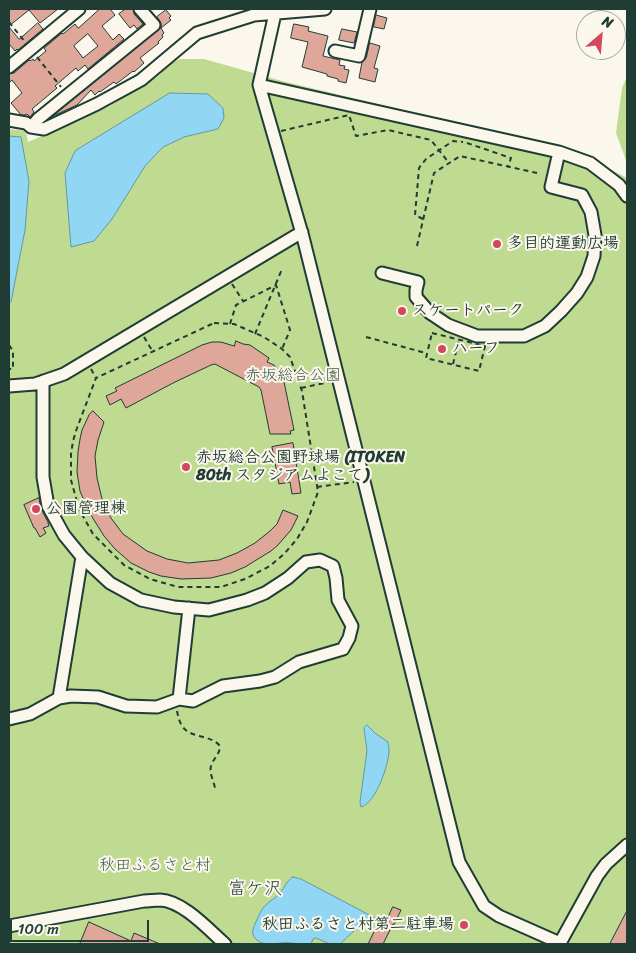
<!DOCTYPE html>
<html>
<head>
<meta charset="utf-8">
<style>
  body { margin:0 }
  #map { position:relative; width:636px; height:953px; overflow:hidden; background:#fbf7ec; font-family:Sriracha,sans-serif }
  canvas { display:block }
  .frame { position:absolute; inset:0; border:10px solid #1f3d34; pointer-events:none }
  .north { position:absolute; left:576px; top:10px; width:50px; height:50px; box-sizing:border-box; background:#fbf7ec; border:1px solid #a3ada2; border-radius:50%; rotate:27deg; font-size:14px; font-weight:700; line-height:20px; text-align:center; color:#1f3d34 }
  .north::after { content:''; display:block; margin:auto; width:18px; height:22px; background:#d1495b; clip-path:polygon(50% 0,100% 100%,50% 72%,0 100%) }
  .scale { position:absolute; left:10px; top:920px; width:139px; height:22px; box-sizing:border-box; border:2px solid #1f3d34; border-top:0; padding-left:6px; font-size:15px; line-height:18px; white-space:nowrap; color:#1f3d34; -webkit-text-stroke:4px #fbf7ec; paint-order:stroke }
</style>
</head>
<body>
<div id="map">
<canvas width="636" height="953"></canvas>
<div class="frame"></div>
<div class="north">N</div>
<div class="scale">100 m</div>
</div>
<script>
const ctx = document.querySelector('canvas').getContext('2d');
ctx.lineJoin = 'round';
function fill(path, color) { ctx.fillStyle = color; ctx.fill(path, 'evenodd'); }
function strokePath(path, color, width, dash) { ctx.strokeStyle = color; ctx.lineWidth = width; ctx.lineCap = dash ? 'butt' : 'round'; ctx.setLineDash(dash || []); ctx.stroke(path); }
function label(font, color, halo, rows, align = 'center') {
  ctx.font = font + ' Sriracha,"Klee One",sans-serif'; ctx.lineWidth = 4; ctx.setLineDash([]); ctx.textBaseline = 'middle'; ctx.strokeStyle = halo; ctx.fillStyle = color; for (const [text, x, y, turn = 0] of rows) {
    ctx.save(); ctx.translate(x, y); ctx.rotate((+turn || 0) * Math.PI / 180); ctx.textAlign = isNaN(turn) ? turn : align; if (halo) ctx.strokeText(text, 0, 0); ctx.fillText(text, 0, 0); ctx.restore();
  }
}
fill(new Path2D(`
  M180 59H204L282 81 577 152 627 178V944H9V129L26 131 28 142 110 106 158 76 171 63Z
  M627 76V163L616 133 622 88Z`), '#bfda91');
const water = new Path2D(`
  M170 93 208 94 223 108 224 118 218 129 184 137 163 147 145 166 112 219 94 241 71 247 65 173 75 151Z
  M9 136 21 137 29 181 25 230 11 302H9Z
  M367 725 375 733 388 742C388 744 389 747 389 750 389 764 376 803 361 807L360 802 367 751 364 728Z
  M293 877 301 879 375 918 373 921 355 930 340 944H330L316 938 313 939 311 944C304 944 298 944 291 943 279 941 264 949 255 938 251 933 253 929 255 924 262 908 262 907 276 897 284 891 286 880 293 877Z`);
fill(water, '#91d6f3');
strokePath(water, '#6399a7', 1);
const building = new Path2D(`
  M9 9H58L40 23 29 10 9 26Z
  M100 9H110L115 15 102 26 113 40 119 34 124 39 88 69 85 65 78 71 76 68 55 86 57 88 32 109 34 112 30 117 27 114 25 115H21L11 103 22 93 12 80 9 83V74L14 73 29 60 30 61 33 59 34 61 46 51 44 48 62 33 63 34 75 24 78 28ZM88 34 98 46 83 58 74 46Z
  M126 9H133L134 14 143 24 137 29 134 25 130 28 119 14Z
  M166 10 171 16 169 18 171 20 161 28V23L157 17Z
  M376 15 387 18 384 29 374 27Z
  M38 23 43 29 18 50 17 49 15 51 9 44V27L19 39Z
  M294 24 309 27 308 31 328 36 323 56 340 60 339 65 345 66 344 69 349 70 346 83 338 81V79L327 76V74L302 67 308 42 291 38Z
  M161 28 164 33 162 35 163 37 158 42 159 43 140 58 144 63 134 72 133 71 116 84 114 82 100 92 99 91 95 95 91 90 77 105 53 116Z
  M342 29 357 32 354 43 339 40Z
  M370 43 380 46 374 68 378 69 375 82 359 78 362 62 366 58Z
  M236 341 243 344 250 345 269 358 267 362 274 365 283 377 294 430 290 431 291 434H270L261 390 259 387 215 364 211 365 173 383 126 408 121 399 110 405 106 396 117 391 115 388 202 345 212 342H221L234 346Z
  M93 411 104 422 98 440 95 456 97 478 103 503 111 518 123 534 147 551 167 559 188 563 219 560 237 553 255 543 270 531 277 524 283 510 298 516 291 530 278 545 271 551 245 567 231 573 211 578 181 579 161 576 149 572 131 563 115 549 104 536 89 512 80 491 77 472 78 452 80 439 82 430 89 415Z
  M293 443 301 493 292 494 290 482 279 484 272 447Z
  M39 498 41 509 48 522V523L49 526 43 528 46 533 40 537 35 528H34L24 505Z
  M393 907 401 910 394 925 393 924 383 944H368L379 922 384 925Z
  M627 911V944H610Z
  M89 922 131 941 134 933 160 944H80Z`);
fill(building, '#dfa799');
strokePath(building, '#1f3d34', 1);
const minor = new Path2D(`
  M276 9 259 85 303 237 459 862 484 906 499 916 560 943 597 876 606 864 627 845
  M335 51 359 56 370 9
  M9 67 79 9
  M259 85 559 152 590 163 619 185 627 196
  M9 120 26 123 31 127 44 129 97 104 141 80 197 33 254 15 325 9
  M31 127 38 119 154 25 140 9
  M382 273 418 282 416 290V297L430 313 448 325 477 336H524L545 326 561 311 577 293 587 277 594 256 595 235 591 212 582 195 551 187 559 152
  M9 386 35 384 64 374 302 232
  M59 698 71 696 98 697 126 706 157 707 179 699 193 701 223 686 260 681 275 677 299 662 343 649 349 638 352 626 338 600 336 578 333 566 320 560 306 562 288 578 265 593 247 600 209 610 174 607 141 600 110 583 82 557
  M179 699 189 608
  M9 719 30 714 59 698 82 557 64 535 48 506 43 477V381
  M9 926 144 901C149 901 155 900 160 900 183 901 208 929 225 944`);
strokePath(minor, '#1f3d34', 15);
strokePath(new Path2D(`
  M9 22 25 42
  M37 57 61 87
  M281 131 349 115 356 136 388 130 431 140 449 163
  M467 143 511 158 508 167
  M423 219 415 215 419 168 426 159 453 141 463 142
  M417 246 434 173 460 156 537 173
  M232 284 243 301
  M214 323 234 324 264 337 282 349 290 357 302 391 318 492 307 522 297 539 284 554 270 566 245 579 221 587H178L150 579 124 565 93 534 79 509 71 480V454L73 441 77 428 96 378Z
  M230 324 236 305 276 285 290 330 282 349
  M432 333 485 346 479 371 426 358Z
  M255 334 282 269
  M144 337 153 352
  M366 337 426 353
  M9 345 13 351V369H9
  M453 364 459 340
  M91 369 96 378
  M301 388 329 382
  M317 487 354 482
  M177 711C178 716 179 721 182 726 191 739 210 734 220 746 220 754 213 759 211 766 209 773 214 782 215 788`), '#1f3d34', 2, [5, 4]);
strokePath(minor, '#fbf7ec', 11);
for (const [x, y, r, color] of [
  [497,244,5,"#d1495b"],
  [402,311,5,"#d1495b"],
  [442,349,5,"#d1495b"],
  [186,467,5,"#d1495b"],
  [36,509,5,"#d1495b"],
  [464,925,5,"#d1495b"]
]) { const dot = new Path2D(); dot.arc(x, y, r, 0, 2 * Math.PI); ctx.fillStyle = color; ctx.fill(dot); strokePath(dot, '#fbf7ec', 2); }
label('bold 16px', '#1f3d34', '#fbf7ec', [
  ["多目的運動広場",507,244],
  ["スケートパーク",412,311],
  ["ハーフ",452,349],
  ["赤坂総合公園野球場 (ITOKEN",196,458],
  ["80th スタジアムよこて)",196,476],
  ["公園管理棟",46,509],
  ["秋田ふるさと村第二駐車場",454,925,"right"]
], 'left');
label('16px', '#3f5c47', '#fbf7ec', [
  ["赤坂総合公園",293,376],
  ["秋田ふるさと村",155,866]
]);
label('18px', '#1f3d34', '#fbf7ec', [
  ["富ケ沢",255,889]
]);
</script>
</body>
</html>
